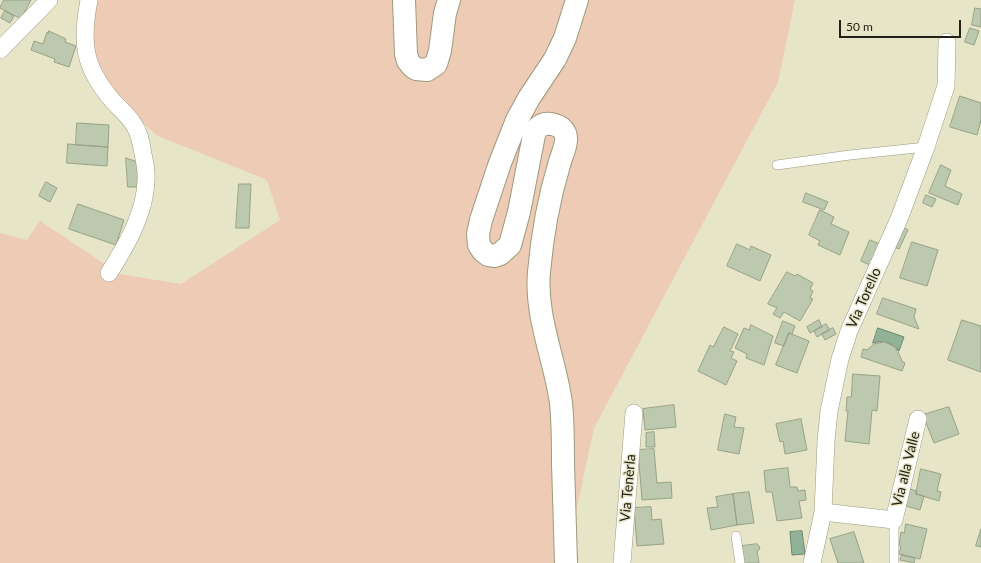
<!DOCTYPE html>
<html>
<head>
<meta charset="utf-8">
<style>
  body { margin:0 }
  #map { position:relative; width:981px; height:563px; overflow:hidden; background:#e7e5c7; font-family:Lato,sans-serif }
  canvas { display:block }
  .scale { position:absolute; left:839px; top:20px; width:122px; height:18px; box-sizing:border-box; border:2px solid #212116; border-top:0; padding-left:5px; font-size:12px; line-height:14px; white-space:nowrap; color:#212116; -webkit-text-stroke:3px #e7e5c7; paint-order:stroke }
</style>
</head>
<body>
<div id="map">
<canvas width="981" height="563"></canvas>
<div class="scale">50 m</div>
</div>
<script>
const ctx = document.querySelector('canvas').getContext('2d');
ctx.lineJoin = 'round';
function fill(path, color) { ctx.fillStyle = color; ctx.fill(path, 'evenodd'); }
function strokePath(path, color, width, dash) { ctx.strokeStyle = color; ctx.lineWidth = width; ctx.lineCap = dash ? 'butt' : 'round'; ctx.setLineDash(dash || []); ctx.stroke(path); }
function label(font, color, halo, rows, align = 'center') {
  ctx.font = font + ' Lato,sans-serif'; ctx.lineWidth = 3; ctx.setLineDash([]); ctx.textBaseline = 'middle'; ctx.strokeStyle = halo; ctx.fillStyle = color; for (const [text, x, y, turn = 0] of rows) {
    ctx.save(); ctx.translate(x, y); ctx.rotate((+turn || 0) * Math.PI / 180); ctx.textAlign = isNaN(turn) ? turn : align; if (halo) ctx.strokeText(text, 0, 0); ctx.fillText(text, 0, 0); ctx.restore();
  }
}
fill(new Path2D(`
  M96 0H795L778 82 594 428 565 563H0V233L27 240 40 221 120 274 181 284 280 220 267 180 158 136 98 84 91 46Z`), '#edcbb4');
const water = new Path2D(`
  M878 328 904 337 899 351C890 342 884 340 873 343Z
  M802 531 805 554 792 555 790 532Z`);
fill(water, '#90b296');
strokePath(water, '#6f8670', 1);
const building = new Path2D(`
  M4 0H31L21 19 0 8Z
  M975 8 981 9V27L972 25Z
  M5 11 14 16 10 23 1 18Z
  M970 28 979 31 974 45 965 42Z
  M49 31 66 39 65 42 76 46 69 67 54 62 55 59 31 50 34 41 43 44 47 32 48 33Z
  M960 96 981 103V120L977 135 950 127Z
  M77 123 109 125 108 147 76 145Z
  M68 144 108 147 107 166 67 163Z
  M126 158 140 163 142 187H128Z
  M941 165 951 170 945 186 962 194 958 205 929 193Z
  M46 182 57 188 50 202 39 196Z
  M239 184H251L249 228H236Z
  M806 193 828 202 824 210 803 202Z
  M926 195 936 199 932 207 923 203Z
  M78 204 124 220 116 245 69 229Z
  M820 210 834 217 831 224 849 232 840 255 818 245 820 241 809 235Z
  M901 226 908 230 899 249 892 246Z
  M870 240 880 244 870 265 861 261Z
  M912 242 938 250 927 286 900 278Z
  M737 244 750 250 751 246 771 255 760 281 727 266Z
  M787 272 795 276 797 274 813 283 810 289 813 291 810 298 813 299 800 321 784 312 780 318 773 314 777 308 768 304Z
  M883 298 916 309 914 317 919 329 877 314Z
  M819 320 822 327 810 333 807 327Z
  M962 320 981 326V372L948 360Z
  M783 321 795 326 792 334 789 333 784 346 775 343Z
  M826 324 830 330 817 337 814 331Z
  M751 325 773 336 764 365 746 358 747 354 735 348 744 328 749 330Z
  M724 327 738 334 730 351 734 352 731 358 737 361 726 385 698 371 710 345 713 347Z
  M833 328 836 334 825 340 822 334Z
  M789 333 809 341 797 373 776 365Z
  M885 342 895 347 898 352 902 361 905 363 902 371 861 357 863 349 867 350 874 344Z
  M853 374 880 376 877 411 872 410 869 444 845 441 848 411H846L847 397H851Z
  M674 405 676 427 645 430 643 409Z
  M949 407 959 434 934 443 923 415Z
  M725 414 736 417 734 427 744 428 739 454 718 450Z
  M801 419 807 450 785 454 783 441 780 442 776 424Z
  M654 432 655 447H646V433Z
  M654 449 657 483 671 482 672 498 642 500 638 450Z
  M788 468 790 487H797L798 491 805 490 806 500 799 501 802 518 777 521 772 492H766L764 471Z
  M921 469 941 474 937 491 941 492 939 501 916 494Z
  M910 489 917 491 916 494 924 496 920 510 906 506Z
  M749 492 754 523 737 525 733 494Z
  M733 494 737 525 711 530 707 508 718 507 716 497Z
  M651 507 652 520 661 519 664 544 637 546 634 508Z
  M906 524 927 529 920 559 899 554 901 546 899 545 901 532 904 533Z
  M981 529V547L976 546Z
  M854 532 864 563H838L830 539Z
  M757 544 760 547 759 550 757 551 759 563H744L742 546Z
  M902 555 915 558 914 563 900 560Z`);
fill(building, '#bcc9ae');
strokePath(building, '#96a187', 1);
const lane = new Path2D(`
  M777 165 850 155 926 147
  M736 536 740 563
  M894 562V520`);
const street = new Path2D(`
  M89 0C81 42 83 66 112 100 119 108 128 115 134 125 140 134 141 143 143 154 145 163 147 172 146 181 145 214 126 246 109 273
  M0 50 49 0
  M823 512 894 520 918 419
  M622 563 634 413
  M812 563 823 512 826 441 829 411 840 359 849 331 899 219 926 147 946 86 947 42`);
const secondary = new Path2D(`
  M404 0 406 54 408 61 412 66 416 69 427 70 436 64 440 51 445 13 449 0
  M566 563C565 530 564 496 563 463 563 443 563 423 561 403 555 359 535 317 539 272 542 238 549 198 559 165 561 156 569 142 565 133 561 124 546 121 539 127 536 129 535 132 534 135L519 212 510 245 500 254 494 256 488 255 483 251 479 245 478 234 481 220 500 163 517 120 529 98 555 59 565 38 577 0`);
strokePath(lane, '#9c9a7e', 10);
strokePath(street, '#9c9a7e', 18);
strokePath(secondary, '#9c9a7e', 24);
strokePath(lane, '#fff', 9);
strokePath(street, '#fff', 17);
strokePath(secondary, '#fff', 22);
label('14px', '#212116', '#e7e5c7', [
  ["Via Torello",864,298,-66],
  ["Via alla Valle",906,469,-76],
  ["Via Tenèrla",628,488,-85]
]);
</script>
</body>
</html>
